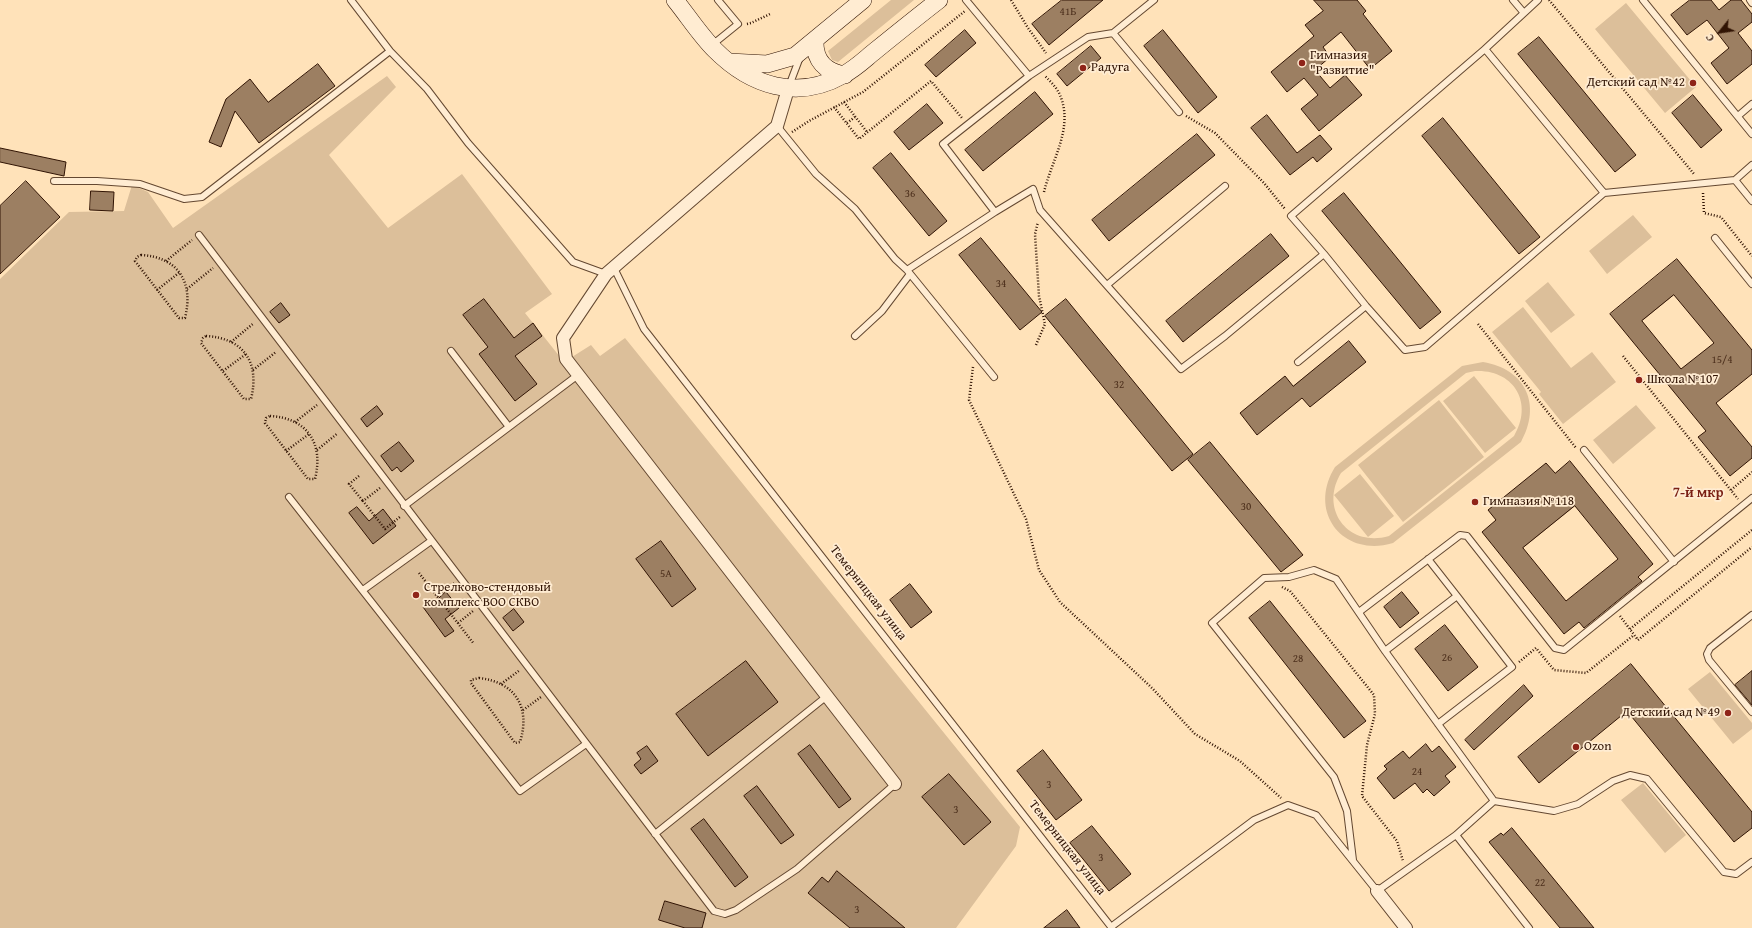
<!DOCTYPE html>
<html>
<head>
<meta charset="utf-8">
<style>
  body { margin:0 }
  #map { position:relative; width:1752px; height:928px; overflow:hidden; background:#ffe2b9; font-family:"Gentium Book Plus",serif }
  canvas { display:block }
  .north { position:absolute; left:1700px; top:12px; width:40px; height:40px; -webkit-text-stroke:3px #ffecd2; paint-order:stroke; rotate:240deg; font-size:11px; font-weight:700; line-height:16px; text-align:center; color:#311404 }
  .north::after { content:''; display:block; margin:auto; width:14px; height:18px; background:#311404; clip-path:polygon(50% 0,100% 100%,50% 72%,0 100%) }
</style>
</head>
<body>
<div id="map">
<canvas width="1752" height="928"></canvas>
<div class="north">С</div>
</div>
<script>
const ctx = document.querySelector('canvas').getContext('2d');
ctx.lineJoin = 'round';
function fill(path, color) { ctx.fillStyle = color; ctx.fill(path, 'evenodd'); }
function strokePath(path, color, width, dash) { ctx.strokeStyle = color; ctx.lineWidth = width; ctx.lineCap = dash ? 'butt' : 'round'; ctx.setLineDash(dash || []); ctx.stroke(path); }
function label(font, color, halo, rows, align = 'center') {
  ctx.font = font + ' "Gentium Book Plus",serif'; ctx.lineWidth = 3.5; ctx.setLineDash([]); ctx.textBaseline = 'middle'; ctx.strokeStyle = halo; ctx.fillStyle = color; for (const [text, x, y, turn = 0] of rows) {
    ctx.save(); ctx.translate(x, y); ctx.rotate((+turn || 0) * Math.PI / 180); ctx.textAlign = isNaN(turn) ? turn : align; if (halo) ctx.strokeText(text, 0, 0); ctx.fillText(text, 0, 0); ctx.restore();
  }
}
fill(new Path2D(`
  M891 0H914L838 62 832 60 828 51Z
  M1626 3 1696 87 1665 113 1595 29Z
  M387 76 396 87 329 155 388 228 462 174 552 294 525 313 564 362 591 345 600 356 625 338 1020 827 1016 846 956 928H0V279L69 212 124 211 132 185 148 192 173 228Z
  M1633 215 1652 237 1607 274 1589 251Z
  M1548 282 1575 315 1551 333 1525 301Z
  M1523 307 1571 368 1592 352 1616 382 1563 424 1539 394 1541 392 1492 332Z
  M1483 362C1526 369 1542 405 1521 442L1393 543C1343 558 1307 512 1335 467L1462 366ZM1475 371C1514 369 1534 403 1514 436L1389 536C1348 548 1319 509 1341 473L1466 373Z
  M1474 376 1516 428 1485 453 1443 401Z
  M1439 400 1484 457 1403 522 1358 465Z
  M1636 405 1656 428 1613 464 1593 440Z
  M1360 474 1394 516 1368 537 1334 495Z
  M1710 672 1752 723V729L1733 744 1688 689Z
  M1643 783 1686 835 1665 853 1621 800Z`), '#dcbf9a');
const building = new Path2D(`
  M1062 0H1103L1049 45 1032 24Z
  M1314 0H1357L1366 11 1363 14 1392 51 1370 69 1341 32 1323 47 1330 57 1315 70 1330 88 1345 75 1362 95 1319 131 1301 109 1318 95 1304 78 1287 92 1271 72 1314 36 1305 25 1323 11Z
  M1690 0H1711L1719 10 1731 0H1741L1752 14V22L1738 33 1752 51V64L1727 84 1711 63 1729 48 1707 20 1687 35 1671 15Z
  M965 30 976 43 936 77 925 65Z
  M1163 30 1217 97 1198 113 1144 46Z
  M1539 37 1636 155 1615 172 1518 54Z
  M1091 46 1101 58 1067 86 1057 74Z
  M318 64 335 86 259 143 235 111 221 147 209 142 226 99 250 79 268 102Z
  M1035 92 1053 114 983 171 965 150Z
  M1693 95 1722 130 1701 148 1672 113Z
  M927 104 943 123 909 150 894 132Z
  M1267 115 1297 153 1320 135 1332 149 1317 162 1313 157 1290 175 1251 128Z
  M1443 118 1540 237 1519 254 1422 136Z
  M1197 134 1215 155 1109 241 1092 220Z
  M0 148 66 162 64 176 0 162Z
  M891 153 947 221 929 236 873 168Z
  M26 181 60 217 0 274V206Z
  M91 191 114 192 113 211 90 210Z
  M1344 193 1441 312 1420 329 1322 211Z
  M1271 234 1289 256 1183 342 1166 321Z
  M981 238 1042 312 1020 330 959 255Z
  M1677 259 1752 350V374L1716 403 1752 447V458L1730 476 1698 437 1706 431 1610 314ZM1674 295 1714 343 1681 369 1642 321Z
  M484 299 514 338 533 323 542 336 515 356 537 384 515 401 479 354 488 347 463 315Z
  M1066 299 1193 454 1172 471 1045 316Z
  M281 303 290 315 279 323 270 312Z
  M1349 341 1366 362 1310 407 1302 398 1257 435 1240 413 1285 376 1293 386Z
  M377 406 383 414 367 427 361 419Z
  M399 442 414 461 401 472 397 467 392 471 381 456Z
  M1210 442 1303 555 1281 572 1188 460Z
  M1570 461 1653 564 1638 577 1642 581 1584 628 1579 622 1564 634 1482 532 1496 520 1488 510 1546 463 1555 473ZM1575 506 1618 559 1566 601 1523 548Z
  M357 507 369 521 383 509 396 526 373 544 349 513Z
  M661 541 696 589 672 607 636 559Z
  M910 584 932 612 911 628 890 600Z
  M446 592 459 608 445 619 454 631 445 637 423 607 431 600 433 603Z
  M1402 592 1419 613 1400 628 1384 607Z
  M1270 601 1366 721 1344 738 1249 618Z
  M514 609 524 622 513 631 503 618Z
  M1445 625 1478 667 1448 691 1415 649Z
  M746 661 778 702 708 756 676 714Z
  M1631 664 1752 812V828L1734 842 1627 711 1539 783 1518 757Z
  M1752 671V705L1735 685Z
  M1524 685 1533 696 1474 750 1465 740Z
  M1426 744 1432 752 1439 746 1456 767 1445 776 1450 782 1434 796 1427 789 1423 793 1415 783 1394 799 1377 778 1387 769 1384 766 1403 751 1409 758Z
  M810 745 851 799 839 808 798 754Z
  M647 746 658 761 641 774 634 765 641 759 637 753Z
  M1043 750 1082 800 1056 820 1017 771Z
  M949 774 991 822 964 845 922 797Z
  M757 786 794 835 781 844 744 796Z
  M704 819 748 877 735 887 691 829Z
  M1092 826 1131 874 1109 891 1070 843Z
  M1512 828 1594 928H1560L1489 842 1501 833 1503 835Z
  M837 871 905 928H850L808 893 822 877 828 882Z
  M665 901 706 913 702 928H685L659 920Z
  M1067 910 1080 928H1044Z`);
fill(building, '#9c7f62');
strokePath(building, '#311404', 1);
const service = new Path2D(`
  M351 0 390 51 427 89 468 143 573 262 606 274
  M966 0 1029 76 1088 37 1113 33 1154 0
  M1513 0 1524 13 1538 0
  M1643 0 1752 134
  M1750 0 1752 3
  M1113 33 1179 112
  M712 45 738 24 718 0
  M1485 49 1604 193
  M789 86 800 57
  M1738 116 1752 104
  M777 126 816 174 855 209 895 259 907 270 994 377
  M1735 180 1752 201
  M54 181H97L140 184 184 199 202 197 390 51
  M995 212 1033 189 1040 210 1181 369 1225 336 1324 254 1291 216 1485 49 1524 13
  M199 235 714 911 725 914 736 910 797 869 895 784
  M1715 238 1752 284
  M1324 254 1366 306 1405 350 1425 347 1604 193 1735 180 1752 165
  M614 268 644 329 1112 928
  M907 270 995 212 943 144 1029 76
  M1107 285 1225 186
  M855 336 882 311 910 274
  M451 351 509 427
  M1298 362 1366 306
  M1584 450 1674 562
  M289 497 520 791 586 744
  M404 506 578 375
  M1428 559 1457 596
  M363 590 431 541
  M1359 612 1460 535 1467 536 1555 648 1564 650 1752 498
  M1752 615 1710 648 1707 654 1709 660 1752 712
  M1385 651 1457 596 1512 667 1438 724
  M655 834 827 696
  M1456 835 1529 928
  M1353 860 1347 811 1334 777 1212 623 1264 578 1289 577 1314 570 1336 579 1385 651 1494 801
  M1111 927 1254 820 1288 805 1316 815 1377 891 1456 835 1494 801 1554 811 1578 804 1613 781 1630 775 1647 779 1724 872 1736 874 1752 862`);
const minor = new Path2D(`
  M788 89 777 126 606 274 563 338 566 359 895 784
  M1377 891 1406 928`);
const secondary = new Path2D(`
  M675 0C688 16 700 35 715 50 751 86 797 101 843 75 855 69 865 59 875 51 896 34 917 17 939 0
  M815 40C814 60 825 72 845 75
  M729 62 767 64 795 56 863 0`);
strokePath(service, '#644831', 8);
strokePath(minor, '#644831', 14);
strokePath(secondary, '#311404', 18);
strokePath(new Path2D(`
  M1011 0 1028 28 1046 53
  M1549 0 1694 174
  M747 24 751 23 770 14
  M844 102 867 132
  M834 107 859 139 931 81 962 118
  M1186 116 1215 133 1264 183 1285 209
  M847 123 855 117
  M792 132 809 121 863 92 965 11
  M1044 192C1052 159 1075 126 1059 93 1056 87 1050 81 1045 76
  M1703 193 1704 213 1721 217 1752 256
  M141 255C178 257 194 282 185 318H179L135 261 137 257Z
  M166 261 192 240
  M187 289 213 268
  M157 290 180 272
  M1478 324 1576 448
  M206 336C244 338 260 363 251 399H244L201 343 203 338Z
  M231 342 254 323
  M1036 345 1045 324 1039 296 1035 234 1038 222
  M1623 356 1738 499
  M973 367 969 400 1026 519 1039 570 1060 602 1152 688 1195 734 1240 761 1281 798
  M253 370 276 352
  M223 371 246 354
  M270 416C307 418 324 443 315 479H308L265 423 266 418Z
  M295 422 317 405
  M317 450 338 433
  M286 451 309 434
  M359 476 349 484 363 501
  M380 488 363 501 385 529 401 516
  M1731 490 1752 472
  M419 573 474 644
  M1282 587 1290 591 1374 695 1375 714 1367 745 1362 796 1397 841 1403 861
  M437 596 454 583
  M1620 616 1638 640 1752 547
  M458 623 473 611
  M1630 629 1752 530
  M1519 662 1536 648 1554 670 1586 673 1634 635
  M479 678C515 682 531 707 520 742L515 743 471 683V680Z
  M501 684 520 670
  M523 710 541 697`), '#311404', 2.5, [1, 2]);
strokePath(service, '#ffecd2', 6);
strokePath(minor, '#ffecd2', 12);
strokePath(secondary, '#ffecd2', 17);
for (const [x, y, r, color] of [
  [1302,63,4,"#8f2418"],
  [1083,68,4,"#8f2418"],
  [1693,83,4,"#8f2418"],
  [1639,380,4,"#8f2418"],
  [1475,502,4,"#8f2418"],
  [416,595,4,"#8f2418"],
  [1728,713,4,"#8f2418"],
  [1576,747,4,"#8f2418"]
]) { const dot = new Path2D(); dot.arc(x, y, r, 0, 2 * Math.PI); ctx.fillStyle = color; ctx.fill(dot); strokePath(dot, '#ffecd2', 1.5); }
label('11px', '#4c2f1c', null, [
  ["41Б",1068,12],
  ["36",910,194],
  ["34",1001,284],
  ["15/4",1722,360],
  ["32",1119,385],
  ["30",1246,507],
  ["5А",666,574],
  ["26",1447,658],
  ["28",1298,659],
  ["24",1417,772],
  ["3",1049,785],
  ["3",956,810],
  ["3",1101,858],
  ["22",1540,883],
  ["3",857,910]
]);
label('13px', '#311404', '#ffecd2', [
  ["Гимназия",1310,56],
  ["\"Развитие\"",1310,71],
  ["Радуга",1091,68],
  ["Детский сад №42",1685,83,"right"],
  ["Школа №107",1647,380],
  ["Гимназия №118",1483,502],
  ["Стрелково-стендовый",424,588],
  ["комплекс ВОО СКВО",424,603],
  ["Детский сад №49",1720,713,"right"],
  ["Ozon",1584,747]
], 'left');
label('13px', '#311404', '#ffecd2', [
  ["Темерницкая улица",868,593,52],
  ["Темерницкая улица",1067,848,52]
]);
label('bold 14px', '#7a1f14', '#ffecd2', [
  ["7-й мкр",1698,493]
]);
</script>
</body>
</html>
